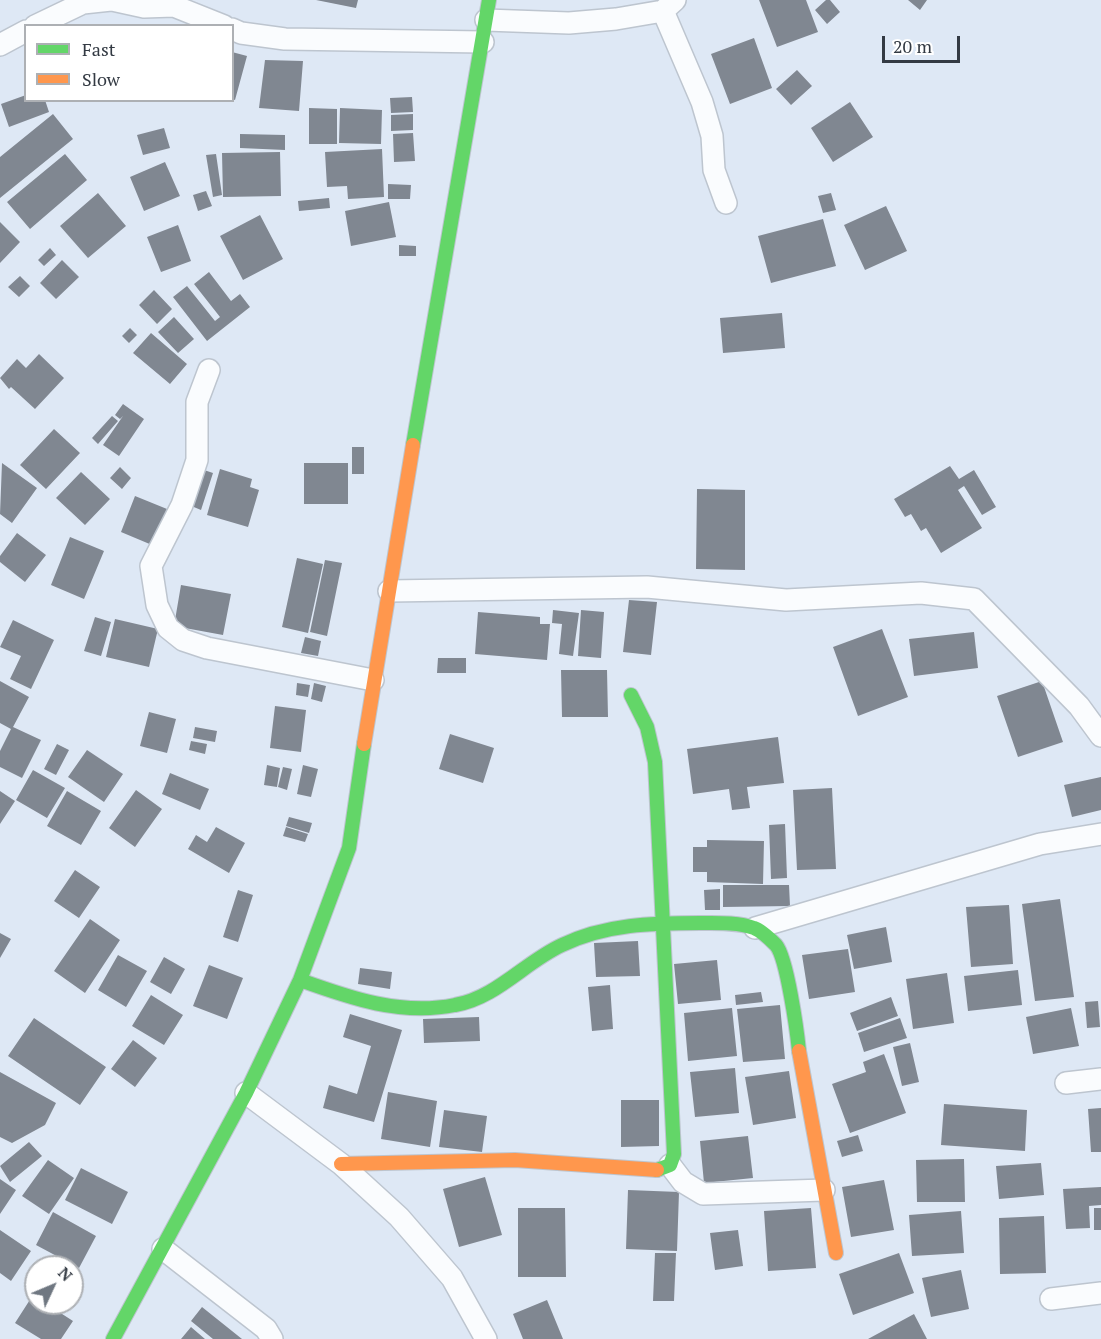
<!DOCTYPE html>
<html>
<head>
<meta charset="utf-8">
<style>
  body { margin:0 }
  #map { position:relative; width:1101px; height:1339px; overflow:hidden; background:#dee8f5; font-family:"PT Serif",serif }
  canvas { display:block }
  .legend { position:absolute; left:24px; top:24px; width:210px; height:78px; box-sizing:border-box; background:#fff; border:2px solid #adb0b4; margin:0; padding:8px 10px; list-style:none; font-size:18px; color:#333a43 }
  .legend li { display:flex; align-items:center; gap:12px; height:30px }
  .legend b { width:30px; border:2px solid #adb0b4 }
  .north { position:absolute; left:24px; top:1255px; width:60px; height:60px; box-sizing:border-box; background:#fff; border:2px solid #adb0b4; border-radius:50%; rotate:46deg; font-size:16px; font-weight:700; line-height:24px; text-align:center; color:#333a43 }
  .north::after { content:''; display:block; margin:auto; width:21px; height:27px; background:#6f7781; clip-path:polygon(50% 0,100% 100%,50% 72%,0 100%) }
  .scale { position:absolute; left:882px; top:36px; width:78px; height:27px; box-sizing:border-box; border:3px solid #333a43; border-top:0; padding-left:8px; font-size:18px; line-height:21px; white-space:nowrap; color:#333a43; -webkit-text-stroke:4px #fff; paint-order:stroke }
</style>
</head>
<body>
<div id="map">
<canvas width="1101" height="1339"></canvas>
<ul class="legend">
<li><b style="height:8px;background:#63d668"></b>Fast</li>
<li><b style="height:8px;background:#ff974d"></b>Slow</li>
</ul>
<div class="north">N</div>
<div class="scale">20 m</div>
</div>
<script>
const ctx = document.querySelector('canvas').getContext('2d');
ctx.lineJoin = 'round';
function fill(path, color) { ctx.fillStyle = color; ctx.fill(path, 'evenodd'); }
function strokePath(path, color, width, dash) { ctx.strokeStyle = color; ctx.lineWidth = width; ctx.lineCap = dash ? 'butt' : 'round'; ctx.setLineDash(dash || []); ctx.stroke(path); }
fill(new Path2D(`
  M316 0H358L356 8Z
  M759 0H806L818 32 777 47Z
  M826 0H830L840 12 827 24 815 10Z
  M908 0H927L920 10Z
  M754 38 772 88 730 104 711 54Z
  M232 52 247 56 235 100 232 99Z
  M265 60 303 61 299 111 259 108Z
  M797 70 812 86 791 105 776 89Z
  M26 95V100H45L49 112 9 127 1 104Z
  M412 97 413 112 391 113 390 98Z
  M850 102 873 137 833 162 811 128Z
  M309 108 337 109V144H309Z
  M340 108 382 110 381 144 339 143Z
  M53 114 73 139 0 198V157Z
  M413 114V130L391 131V115Z
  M164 128 170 148 143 155 137 135Z
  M413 133 415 161 394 162 393 134Z
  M240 134 285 135V150L240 148Z
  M382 149 384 197 348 199 347 186 327 187 325 152Z
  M280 152 281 196 223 197 222 153Z
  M65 154 87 180 30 229 7 202Z
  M216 154 222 195 213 197 206 155Z
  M165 162 180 196 144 211 130 177Z
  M388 184 411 185 410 199H388Z
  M206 191 212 206 198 211 193 195Z
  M98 193 126 226 88 258 60 226Z
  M831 193 836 210 823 213 818 196Z
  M329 198 330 208 299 211 298 201Z
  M389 202 396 237 351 246 345 211Z
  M886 206 907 251 865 270 844 225Z
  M260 215 283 259 243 280 220 236Z
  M823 219 836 266 771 283 758 236Z
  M0 222 20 242 0 263Z
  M178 225 191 261 161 272 147 237Z
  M399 245 416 246V256H399Z
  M50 248 56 255 44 266 38 260Z
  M62 260 79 277 56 299 40 283Z
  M209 272 231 301 240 294 250 307 207 341 173 297 187 286 215 321 220 317 194 284Z
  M20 276 30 286 19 297 8 287Z
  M154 290 172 309 157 324 139 305Z
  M782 313 785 348 723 353 720 318Z
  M174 317 194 339 178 353 158 332Z
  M130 328 137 335 129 343 122 336Z
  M151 333 187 364 170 384 133 353Z
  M39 354 64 378 35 409 11 387 9 389 0 378 17 359 26 368Z
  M123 404 144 419 119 456 103 445 123 416 120 419 115 415Z
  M112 416 118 421 98 444 92 438Z
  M54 429 80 453 46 489 20 465Z
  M352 447H364V474H352Z
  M2 463 37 488 12 523 0 514Z
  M304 463H348V504H304Z
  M950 466 959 479 974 470 996 507 982 515 964 486 958 490 982 528 941 553 926 528 921 531 911 514 905 517 894 499Z
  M120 467 131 478 122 489 110 478Z
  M201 469 213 473 201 510 189 505Z
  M220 469 252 479 250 487 259 490 248 527 207 515Z
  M81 472 110 499 85 525 56 498Z
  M697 489 745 490V570L696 569Z
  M135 496 167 509 152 545 121 532Z
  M17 533 46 555 25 582 0 562V556Z
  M70 537 104 551 84 599 51 585Z
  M297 558 323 564 308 633 282 627Z
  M325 560 342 563 327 636 310 632Z
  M181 585 231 594 223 635 174 626Z
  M629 600 657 602 651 655 623 652Z
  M553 610 579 613 573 656 559 654 562 624 552 623Z
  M581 610 604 612 601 658 578 656Z
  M478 612 540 617V624H550L547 660 475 654Z
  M95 617 111 622 101 656 84 651Z
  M115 619 158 629 149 667 106 657Z
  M13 620 54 640 31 689 10 679 21 656 0 647Z
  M882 629 908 697 858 716 833 647Z
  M974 632 978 668 914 676 909 639Z
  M305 637 321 641 318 656 301 653Z
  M438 658H466V673H437Z
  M561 670H607L608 717H562Z
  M0 681 29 697 13 727 41 740 22 778 0 767V751L11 729 0 723Z
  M1042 681 1063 742 1018 757 997 696Z
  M297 683 310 685 308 697 296 695Z
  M314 683 326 686 322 702 311 699Z
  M275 706 306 710 301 752 270 748Z
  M149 712 176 719 167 753 140 746Z
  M195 727 217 731 215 742 193 738Z
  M450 734 494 748 483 783 439 769Z
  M778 737 784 783 747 787 750 808 732 810 729 789 693 794 687 749Z
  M191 741 207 744 205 754 189 750Z
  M57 744 69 750 56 775 44 769Z
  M87 750 123 774 104 802 68 777Z
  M267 765 280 768 277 787 264 785Z
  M303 765 318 769 311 797 297 794Z
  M283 767 292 769 287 790 278 787Z
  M33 770 65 788 47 818 16 800Z
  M170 773 209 789 200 810 162 794Z
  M1101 777V810L1072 817 1064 785Z
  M832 788 836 869 797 870 793 790Z
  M136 790 162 809 135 847 109 828Z
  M0 791 15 801 0 824Z
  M67 791 101 811 81 845 47 826Z
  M289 817 312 823 309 833 286 826Z
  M785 824 787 878 771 879 769 825Z
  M216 827 245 843 229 873 188 849 196 835 207 842Z
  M286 827 308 834 305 842 283 836Z
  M707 840 764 841 763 884 707 882V872H693V847H707Z
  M75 870 100 887 79 918 54 901Z
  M723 885H789L790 906 723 907Z
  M720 889V910H705L704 890Z
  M238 890 253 895 238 942 223 937Z
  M1060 899 1074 997 1035 1001 1022 904Z
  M1009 905 1013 964 971 967 966 907Z
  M90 919 120 940 85 993 54 971Z
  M886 927 892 962 854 969 847 935Z
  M0 933 11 939 0 958Z
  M638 941 640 976 596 977 594 943Z
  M848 949 855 992 809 999 802 955Z
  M118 955 147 971 126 1007 98 990Z
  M164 957 185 969 171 994 150 982Z
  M717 960 721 1000 678 1004 674 964Z
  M209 965 243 978 227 1019 193 1006Z
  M360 968 392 972 390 989 358 984Z
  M1018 970 1022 1005 968 1011 964 976Z
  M947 973 954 1023 913 1029 906 979Z
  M610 985 613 1029 592 1031 588 987Z
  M761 992 763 1002 736 1005 735 995Z
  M151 995 183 1015 164 1045 132 1026Z
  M891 997 898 1016 857 1031 850 1013Z
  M1098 1001 1100 1027 1087 1028 1085 1002Z
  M780 1005 785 1059 743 1062 737 1009Z
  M732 1008 737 1056 688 1061 684 1013Z
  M1071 1008 1079 1046 1033 1054 1026 1017Z
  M350 1014 402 1030 374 1122 323 1108 329 1085 357 1094 371 1046 343 1037Z
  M479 1017 480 1041 424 1043 423 1019Z
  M34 1018 106 1067 80 1105 8 1056Z
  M900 1018 907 1038 864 1052 858 1033Z
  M133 1040 157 1058 135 1087 111 1069Z
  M910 1043 919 1082 902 1086 893 1047Z
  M884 1054 906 1113 850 1133 832 1084 866 1072 863 1062Z
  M735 1068 739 1113 695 1117 690 1072Z
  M789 1071 796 1118 753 1125 745 1077Z
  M0 1072 56 1103 45 1125 12 1143 0 1137Z
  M388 1092 437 1101 430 1147 381 1139Z
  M621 1100H659V1146L621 1147Z
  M944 1104 1027 1110 1025 1151 941 1145Z
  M1101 1108V1152H1091L1088 1109Z
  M444 1110 487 1116 482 1152 439 1147Z
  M858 1135 863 1151 842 1157 837 1141Z
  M748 1136 753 1178 704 1183 700 1141Z
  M29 1142 42 1156 10 1182 0 1166Z
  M964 1159 965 1202H917L916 1160Z
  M48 1160 74 1178 49 1214 22 1196Z
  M1041 1163 1044 1195 999 1199 996 1166Z
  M81 1168 128 1192 112 1224 65 1200Z
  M485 1177 502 1235 459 1247 443 1189Z
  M0 1179 16 1190 0 1214Z
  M884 1180 894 1230 851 1237 842 1187Z
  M1101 1187V1205L1089 1206 1090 1228 1066 1229 1063 1189Z
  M628 1190 679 1192 677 1251 626 1249Z
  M518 1208H565L566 1277H518Z
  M811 1208 816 1268 768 1271 764 1211Z
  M1094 1208H1101V1230H1094Z
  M961 1211 964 1253 912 1256 909 1215Z
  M53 1212 96 1236 79 1268 36 1245Z
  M1044 1216 1046 1273 1000 1274 999 1218Z
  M0 1230 31 1251 11 1281 0 1273Z
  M738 1230 743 1266 715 1270 710 1233Z
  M655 1253H676L674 1301H653Z
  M899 1253 914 1293 853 1315 839 1274Z
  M961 1270 969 1309 931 1317 922 1278Z
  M33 1295 36 1297V1303H45L73 1321 61 1339H41L15 1323Z
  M547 1300 563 1339H523L513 1314Z
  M202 1307 242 1339H213L191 1321Z
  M914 1314 927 1339H868Z
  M191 1327 205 1339H181Z`), '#808791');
const street = new Path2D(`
  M112 0 144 7 174 6 224 26
  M663 11 702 102 712 136 714 170 726 203
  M486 20 569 23 616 19 663 11 675 0
  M35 26 83 3 111 0
  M232 29 241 33 285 39 483 42
  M0 45 26 31
  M209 370 197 402V460L182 505 151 566 157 605 168 628 183 640 207 648 373 680
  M389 591 647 587 786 600 921 593 974 599 1079 706 1101 736
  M755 928 1040 844 1101 834
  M1066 1083 1101 1079
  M246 1093 341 1164 399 1217 452 1278 486 1339
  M670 1165 683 1182 703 1194 824 1190
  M163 1249 266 1329 272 1339
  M1051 1299 1101 1293`);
const fast = new Path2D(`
  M413 445 489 0
  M631 695 647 727 655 762 674 1154 670 1165 657 1170
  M300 980C350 998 401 1016 455 1005 496 998 525 962 562 945 606 924 652 923 700 923 716 923 738 922 754 928 760 930 771 940 776 945 787 958 797 1031 799 1051
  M113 1339 246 1093 300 980 349 848 364 744`);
const slow = new Path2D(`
  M364 744 413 445
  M799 1051 836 1253
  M341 1164 515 1160 657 1170`);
strokePath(street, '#bdc5cf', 24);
strokePath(fast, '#bdc5cf', 16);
strokePath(slow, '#bdc5cf', 16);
strokePath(street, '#fafcfe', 21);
strokePath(fast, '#63d668', 14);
strokePath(slow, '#ff974d', 14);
</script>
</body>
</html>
